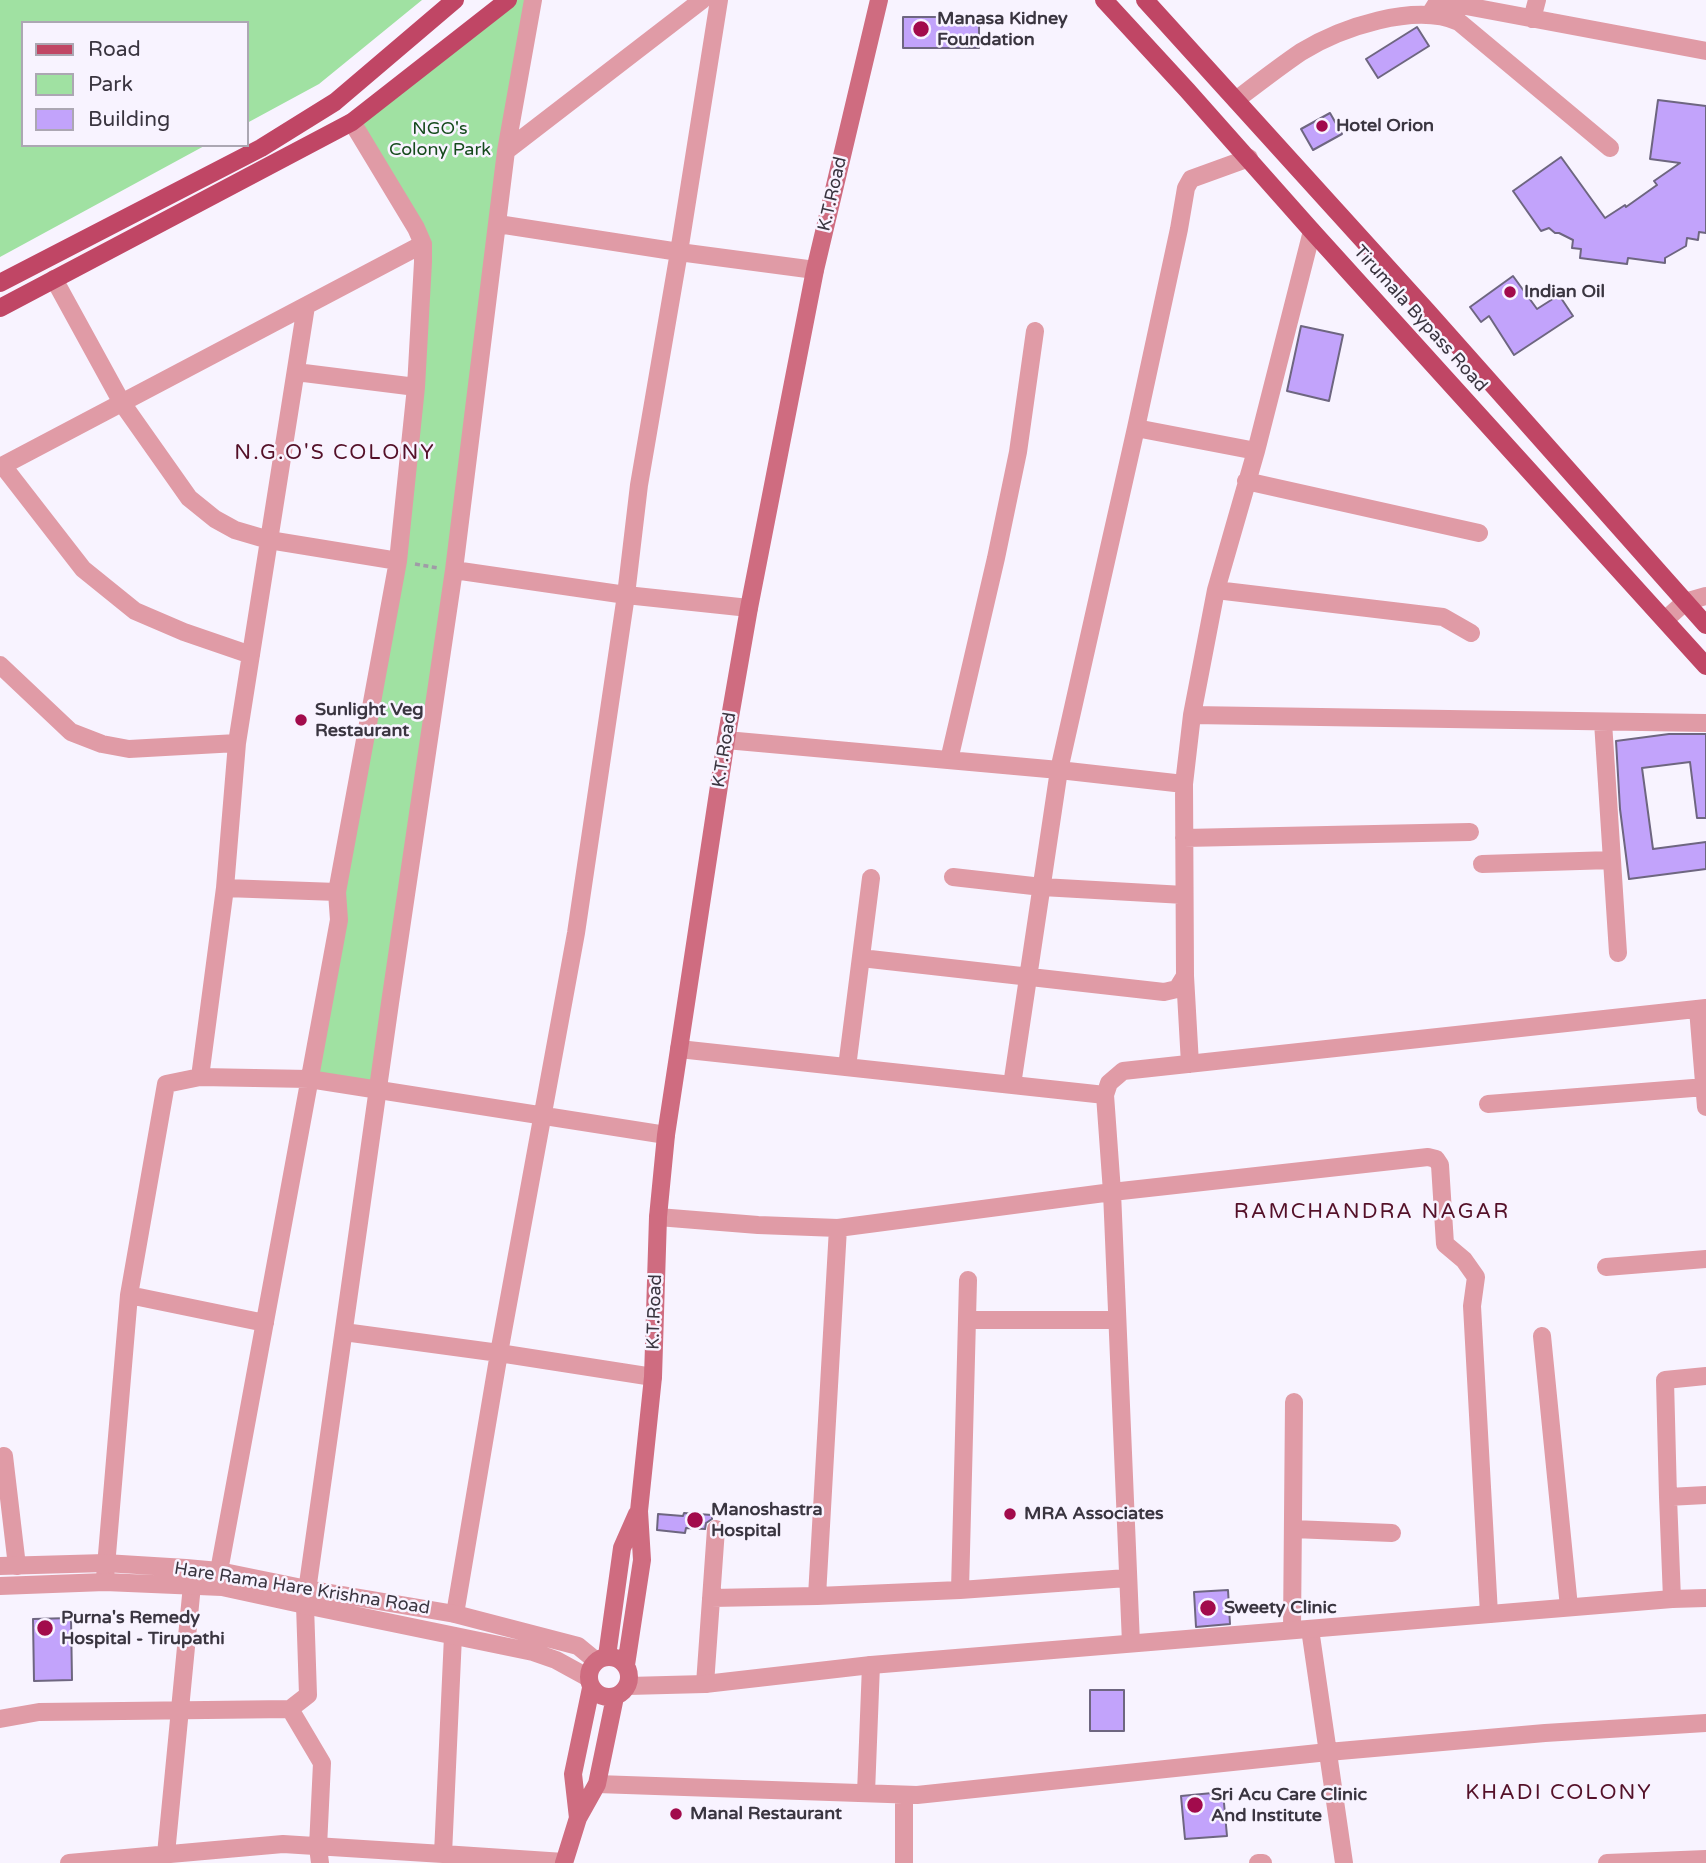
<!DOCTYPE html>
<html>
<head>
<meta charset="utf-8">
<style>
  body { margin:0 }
  #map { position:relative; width:1706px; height:1863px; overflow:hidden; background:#f8f3ff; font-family:"Varela Round",sans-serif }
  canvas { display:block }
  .legend { position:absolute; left:21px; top:21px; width:228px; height:126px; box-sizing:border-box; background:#f8f3ff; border:2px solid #aca7b3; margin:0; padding:9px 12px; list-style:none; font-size:21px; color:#3a3540 }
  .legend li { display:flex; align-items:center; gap:14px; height:35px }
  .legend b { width:35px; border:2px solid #aca7b3 }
</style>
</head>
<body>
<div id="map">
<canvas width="1706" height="1863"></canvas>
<ul class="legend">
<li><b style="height:9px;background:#c04665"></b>Road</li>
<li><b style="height:19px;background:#a0e1a2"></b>Park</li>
<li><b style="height:19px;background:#c2a3fb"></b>Building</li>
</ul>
</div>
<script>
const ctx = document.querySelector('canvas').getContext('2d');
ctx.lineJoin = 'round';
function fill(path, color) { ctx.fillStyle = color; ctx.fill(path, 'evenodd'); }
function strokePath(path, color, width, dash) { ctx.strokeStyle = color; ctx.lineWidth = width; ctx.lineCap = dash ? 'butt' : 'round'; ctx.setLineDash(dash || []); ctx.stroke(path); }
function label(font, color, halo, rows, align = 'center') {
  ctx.font = font + ' "Varela Round",sans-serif'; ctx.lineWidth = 5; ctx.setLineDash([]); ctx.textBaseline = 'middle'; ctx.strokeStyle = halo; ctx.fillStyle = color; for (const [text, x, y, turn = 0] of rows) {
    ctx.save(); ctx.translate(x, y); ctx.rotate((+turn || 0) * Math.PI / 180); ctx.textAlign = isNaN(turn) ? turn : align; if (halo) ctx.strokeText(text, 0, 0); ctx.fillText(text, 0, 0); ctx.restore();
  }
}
fill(new Path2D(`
  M0 0H422L319 84 247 123V23H23V145H206L0 257Z
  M508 0H533L378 1090 306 1078 406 547 423 244 352 122Z`), '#a0e1a2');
const building = new Path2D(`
  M903 17H979V48H903Z
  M1417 27 1429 46 1378 78 1366 59Z
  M1658 100 1706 106V233L1699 232 1698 240 1687 238 1686 246 1665 258V263L1628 258 1627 264 1580 258 1581 249 1572 248 1573 240 1559 233H1555L1549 228 1541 231 1513 191 1561 157 1605 218 1625 205 1626 207 1657 185 1654 181 1680 163 1650 159Z
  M1330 113 1342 134 1313 150 1301 129Z
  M1513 276 1537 309 1559 295 1573 316 1514 355 1489 316 1481 322 1470 307Z
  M1301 326 1343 335 1329 401 1287 391Z
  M1669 734H1706V818H1697L1690 762 1642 768 1653 849 1706 842V869L1629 879 1620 809 1616 741Z
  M684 1513 712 1515V1519L706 1523 705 1529 686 1528 685 1533 657 1530 658 1514 683 1516Z
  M1228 1590 1230 1624 1196 1627 1194 1592Z
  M71 1618 72 1680 34 1681 33 1619Z
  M1090 1690H1124V1731H1090Z
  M1223 1792 1227 1836 1185 1839 1181 1796Z`);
fill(building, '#c2a3fb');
strokePath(building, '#6e6680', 2);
strokePath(new Path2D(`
  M415 564 438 568`), '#a09ba7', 3.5, [5, 3.5]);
strokePath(new Path2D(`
  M1430 14 1435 6 1450 3 1706 51
  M1532 19 1537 0
  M1236 100C1257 84 1279 67 1301 52 1340 28 1415 2 1459 22L1610 148
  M506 151 702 0
  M498 224 679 252 815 270
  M54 279 122 403 189 498 215 519 235 530 269 540 398 561
  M296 372 416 387
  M1136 428 1256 451 1216 590 1192 715
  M1256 451 1312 231
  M3 466 83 569 135 611 184 632 251 655
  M0 467 423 244
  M1246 481 1479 533
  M454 570 626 595 749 608
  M1216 590 1443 617 1471 633
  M1665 620 1685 602 1706 596
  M0 665 71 732 102 744 129 749 237 743 225 888 200 1077 166 1084 129 1295 105 1578
  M1603 722 1618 953
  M726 740 1059 770 1184 784
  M237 743 306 306
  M949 760 996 558 1018 452 1035 331
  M1184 838 1470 832
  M1482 864 1612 860
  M953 877 1042 887 1184 895
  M337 892 398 561 416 387 423 262V244L416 228 352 122
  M861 958 1164 992 1177 989 1185 976 1184 784 1192 715 1706 723
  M1185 976 1190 1064
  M1698 1009 1706 1107
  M679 1049 1105 1095
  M847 1067 871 878
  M200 1077 309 1079 666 1135
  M1012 1085 1059 770 1136 428 1179 229 1186 188 1191 179 1249 158
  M1488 1104 1706 1087
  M658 1217 758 1225 838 1228 1112 1192 1428 1157 1436 1159 1440 1165 1445 1244 1464 1260 1476 1277 1472 1306 1489 1614
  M838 1228 817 1596 960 1590 1127 1578
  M1606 1267 1706 1259
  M129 1295 265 1323
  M967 1320H1117
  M344 1332 499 1353 653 1377
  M1542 1336 1569 1607
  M4 1456 17 1566
  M1668 1497 1665 1380 1706 1376
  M1293 1529 1392 1533
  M219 1571 339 920 337 892 225 888
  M960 1590 968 1280
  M711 1598 817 1596
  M1672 1599 1668 1497 1706 1495
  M455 1614 499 1353 576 933 626 595 639 485 679 252 719 0
  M1310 1629 1344 1863
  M1292 1630 1294 1402
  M453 1636 443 1854 564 1862
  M1131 1643 1112 1192 1105 1095 1109 1083 1123 1071 1706 1008
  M705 1684 716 1529
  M0 1719 39 1712 290 1709
  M597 1784 917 1795 1328 1752 1545 1733 1706 1723
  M866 1793 871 1665
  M904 1795V1863
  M166 1854 192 1585
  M69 1863 283 1844 443 1854
  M320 1863 318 1847 322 1763 290 1709 308 1695 305 1605 390 1003 454 570 506 151 533 0
  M1258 1863H1263
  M1607 1863 1706 1859`), '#e09ba6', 18);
strokePath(new Path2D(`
  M0 1566 105 1563 186 1568 219 1571 307 1589 455 1614 578 1646 595 1660
  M0 1586 105 1582 222 1587 305 1605 533 1652 556 1660 587 1677
  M628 1686 705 1684 871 1665 1672 1599 1706 1598`), '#e09ba6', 18);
strokePath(new Path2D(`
  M607 1656 622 1548 637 1514
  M589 1677a20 20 0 1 1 40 0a20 20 0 1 1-40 0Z
  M626 1665 642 1560 639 1511 653 1377 658 1217 666 1135 726 740 749 608 815 270 879 0
  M578 1818 573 1774 591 1688
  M564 1863 578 1818 597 1784 615 1697`), '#cf6c80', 18);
strokePath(new Path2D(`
  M1104 0 1187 90 1312 231 1706 666
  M1145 0 1428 312 1706 625
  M0 283 261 148 335 102 455 0
  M0 308 352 122 508 0`), '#c04665', 18);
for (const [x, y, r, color] of [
  [921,29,9,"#a20b4c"],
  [1322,126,7,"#a20b4c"],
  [1510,292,7,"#a20b4c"],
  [301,720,7,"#a20b4c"],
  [1010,1514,7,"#a20b4c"],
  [695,1520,9,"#a20b4c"],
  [1208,1608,9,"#a20b4c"],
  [45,1628,9,"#a20b4c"],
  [1195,1805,9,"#a20b4c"],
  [676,1814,7,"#a20b4c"]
]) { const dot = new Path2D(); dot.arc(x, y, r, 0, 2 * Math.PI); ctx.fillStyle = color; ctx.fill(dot); strokePath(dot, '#f8f3ff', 2.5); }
label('bold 18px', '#3a3540', '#f8f3ff', [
  ["Manasa Kidney",937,19],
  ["Foundation",937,40],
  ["Hotel Orion",1336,126],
  ["Indian Oil",1524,292],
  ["Sunlight Veg",315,710],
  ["Restaurant",315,731],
  ["Manoshastra",711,1510],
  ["Hospital",711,1531],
  ["MRA Associates",1024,1514],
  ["Sweety Clinic",1224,1608],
  ["Purna's Remedy",61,1618],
  ["Hospital - Tirupathi",61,1639],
  ["Sri Acu Care Clinic",1211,1795],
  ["And Institute",1211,1816],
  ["Manal Restaurant",690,1814]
], 'left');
label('18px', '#154a1c', '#f8f3ff', [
  ["NGO's",440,129],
  ["Colony Park",440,150]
]);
label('18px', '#3a3540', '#f8f3ff', [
  ["K.T.Road",833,194,-77],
  ["Tirumala Bypass Road",1420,319,48],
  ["K.T.Road",725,750,-81],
  ["K.T.Road",655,1312,-88],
  ["Hare Rama Hare Krishna Road",302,1589,9]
]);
ctx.letterSpacing = '2px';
label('21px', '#541028', '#f8f3ff', [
  ["N.G.O'S COLONY",335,453],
  ["RAMCHANDRA NAGAR",1372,1212],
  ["KHADI COLONY",1559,1793]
]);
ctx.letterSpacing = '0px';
</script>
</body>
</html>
